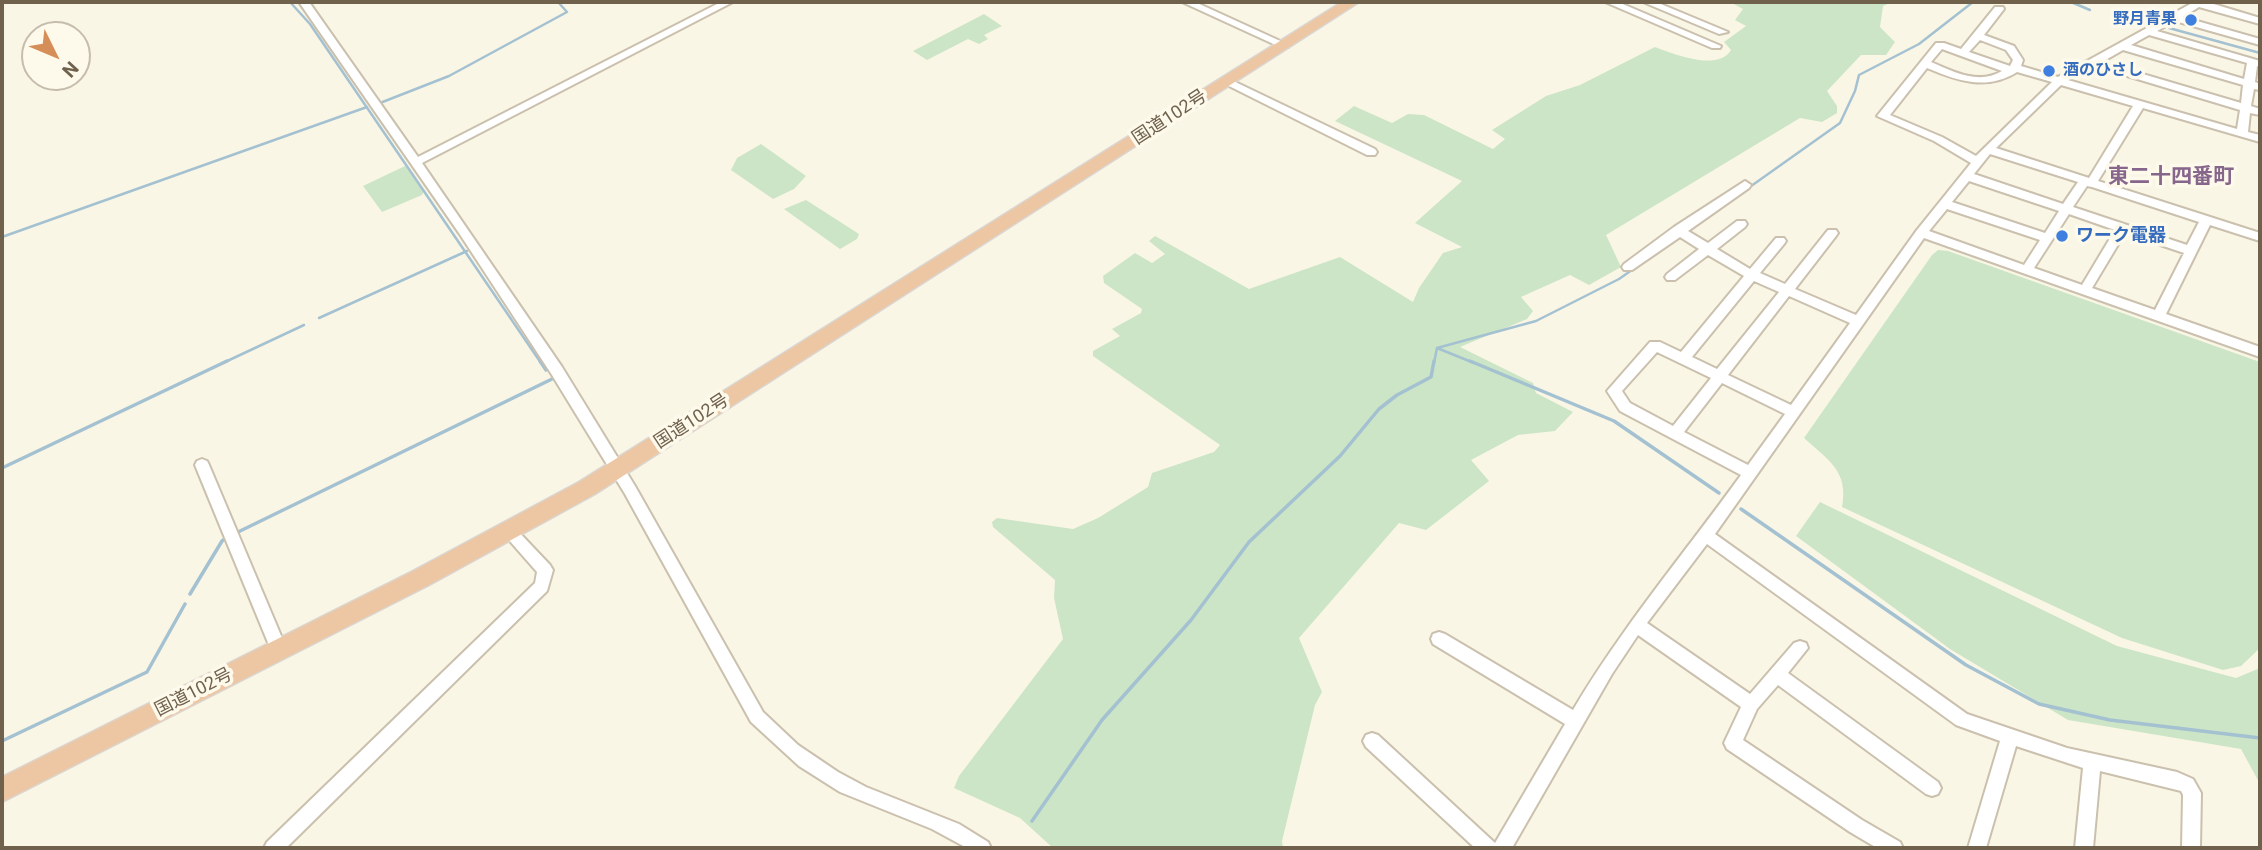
<!DOCTYPE html>
<html>
<head>
<meta charset="utf-8">
<style>
  body { margin:0 }
  #map { position:relative; width:2262px; height:850px; overflow:hidden; background:#faf6e6; font-family:Roboto,sans-serif }
  canvas { display:block }
  .frame { position:absolute; inset:0; border:4px solid #70614d; pointer-events:none }
  .north { position:absolute; left:21px; top:21px; width:70px; height:70px; box-sizing:border-box; background:#fdf9eb; border:2px solid #c5bcac; border-radius:50%; rotate:133deg; font-size:19px; font-weight:700; line-height:28px; text-align:center; color:#70614d }
  .north::after { content:''; display:block; margin:auto; width:24px; height:32px; background:#d68e58; clip-path:polygon(50% 0,100% 100%,50% 72%,0 100%) }
</style>
</head>
<body>
<div id="map">
<canvas width="2262" height="850"></canvas>
<div class="frame"></div>
<div class="north">N</div>
</div>
<script>
const ctx = document.querySelector('canvas').getContext('2d');
ctx.lineJoin = 'round';
function fill(path, color) { ctx.fillStyle = color; ctx.fill(path, 'evenodd'); }
function strokePath(path, color, width, dash) { ctx.strokeStyle = color; ctx.lineWidth = width; ctx.lineCap = dash ? 'butt' : 'round'; ctx.setLineDash(dash || []); ctx.stroke(path); }
function label(font, color, halo, rows, align = 'center') {
  ctx.font = font + ' Roboto,"Noto Sans JP",sans-serif'; ctx.lineWidth = 7; ctx.setLineDash([]); ctx.textBaseline = 'middle'; ctx.strokeStyle = halo; ctx.fillStyle = color; for (const [text, x, y, turn = 0] of rows) {
    ctx.save(); ctx.translate(x, y); ctx.rotate((+turn || 0) * Math.PI / 180); ctx.textAlign = isNaN(turn) ? turn : align; if (halo) ctx.strokeText(text, 0, 0); ctx.fillText(text, 0, 0); ctx.restore();
  }
}
fill(new Path2D(`
  M1730 2H1892L1883 6 1880 27 1895 42 1886 55H1861L1827 91 1837 106V113L1822 122 1800 118 1606 235 1621 267 1589 285 1570 275 1521 297 1533 311 1527 319 1460 347 1533 383 1536 393 1573 412 1555 431 1518 435 1471 460 1489 481 1426 530 1399 523 1299 638 1322 692 1315 705 1282 841 1283 848H1053L1020 818 954 788 959 776 1063 639 1054 598 1055 580 993 527 992 522 997 518 1073 529 1098 518 1148 487 1152 473 1214 452 1220 445 1093 356V351L1120 336 1112 329 1141 313 1142 309 1104 283 1103 276 1135 253 1152 263 1165 254 1149 241 1155 236 1249 289 1340 257 1413 302 1419 288 1443 253 1462 247 1415 223 1462 181 1335 121 1354 106 1392 123 1408 114 1424 115 1493 149 1505 139 1492 130 1546 96 1580 85 1655 47C1674 54 1718 72 1731 50L1724 42 1746 26 1735 20 1743 9Z
  M984 14 1002 26 984 35 988 39 979 44 968 39 927 60 913 51Z
  M761 144 806 176 794 189 773 199 731 170 737 158Z
  M405 166 424 191 422 195 382 212 363 186Z
  M806 200 859 234 857 239 840 249 784 209Z
  M1938 250 1948 251 2260 362V648L2241 666 2223 670 2122 638 1842 507C1849 471 1828 460 1804 438L1932 255Z
  M1820 502 2117 646 2236 678 2260 668V784L2241 749 2068 720 1950 649 1796 536Z`), '#cce5c6');
strokePath(new Path2D(`
  M290 2 310 24 541 363
  M2071 2 2090 10
  M2169 28 2260 53
  M380 103 449 76 567 12 558 2
  M1699 223 1840 123 1855 91 1859 75 1919 44 1973 2
  M2 237 367 107
  M319 318 467 251
  M1437 348 1474 363
  M223 363 304 325
  M1434 363 1437 348 1536 321 1619 279 1639 265`), '#a4c1d1', 2.5);
strokePath(new Path2D(`
  M540 361 546 370
  M1470 361 1614 421 1719 493
  M2 468 227 361
  M1741 509 1966 665 2039 704 2110 720 2260 738
  M236 533 552 379
  M190 594 222 541 229 536
  M2 741 147 672 185 604
  M1032 821 1102 720 1191 620 1249 542 1340 456 1379 409 1397 395 1431 377 1434 361`), '#a4c1d1', 3.5);
const minor = new Path2D(`
  M299 2H309L418 157 721 2H733L422 163 562 367 635 486 763 712 798 745 838 772 866 787 959 824 988 842 991 848H967L932 829 840 792 799 766 751 722 625 494 552 375 459 233Z
  M1182 2H1195L1289 45 1288 47H1280Z
  M1605 2H1618L1721 46 1720 48H1712Z
  M1643 2H1656L1728 32 1719 34Z
  M2194 2H2207L2260 18V24L2199 7 2183 17 2260 39V45L2175 21 2157 31 2260 61V67L2257 66 2255 82 2260 84V90L2254 89 2251 106 2260 109V115L2250 113 2248 132 2260 135V142L2143 108 2098 181 2260 233V241L2210 225 2166 314 2260 347V357L1924 238 1715 534 1967 714 2067 748 2177 772 2193 779 2201 793 2200 848H2182L2183 795 2181 791 2100 771 2093 848H2075L2083 768 2016 746 1986 848H1968L2000 741 1956 725 1707 544 1647 623 1750 694 1794 643 1800 641 1806 643 1808 648 1788 673 1938 782 1941 788 1938 794 1932 796 1926 794 1778 685 1757 709 1743 740 1862 820 1900 842 1903 848H1877L1850 832 1727 749 1724 743 1741 707 1638 635 1612 674 1512 848H1475L1366 747 1363 741 1366 735 1372 733 1378 735 1495 843 1565 724 1433 644 1431 639 1433 634 1439 632 1445 634 1573 710C1622 627 1684 554 1741 475L1620 411 1607 391 1650 342H1660L1681 352 1744 276 1708 255 1675 280H1667L1665 277 1667 274 1699 249 1680 237 1632 270H1624L1622 267 1624 264 1674 227 1745 181 1751 185 1749 188 1688 231 1708 243 1737 221H1745L1747 224 1745 227 1717 249 1750 269 1776 238H1784L1786 241 1784 244 1760 273 1785 284 1828 230H1836L1838 233 1836 236 1795 289 1856 315 1917 230 1971 163 1934 141 1877 116 1936 43H1944L1961 49 1995 7H2003L2004 9 1984 35 2014 46 2023 60 2021 66 2058 77ZM2149 35 2247 63 2244 79 2131 45ZM1980 40 2006 50 2013 60 2010 66 1969 52ZM1942 49 2002 71C1979 85 1954 72 1931 62ZM2123 50 2243 85 2241 103 2102 62ZM2094 66 2240 110 2237 129 2068 80ZM1927 68C1957 81 1987 91 2017 72L2052 82 1976 156 1942 137 1890 115ZM2061 85 2133 106 2089 178 1996 148ZM1990 154 2078 182 2063 204 1974 174ZM1969 181 2059 211 2045 233 1952 202ZM2087 186 2092 187 2199 222 2187 245 2073 207ZM1947 209 2040 240 2024 265 1929 231ZM2069 214 2115 230 2082 285 2034 268ZM2125 233 2184 253 2155 310 2092 288ZM1754 281 1779 292 1717 369 1692 357ZM1789 296 1850 323 1791 405 1728 375ZM1657 352 1711 378 1673 426 1630 403 1622 391ZM1722 383 1785 414 1748 465 1684 432Z
  M1227 78 1375 149 1377 152 1375 155H1367L1223 83 1222 81Z
  M202 459 207 461 209 465 287 650 285 655 279 657 273 655 271 650 195 465 197 461Z
  M509 525 514 527 550 565 553 570 547 591 286 848H264L267 842 535 583 537 572 501 531 504 527Z`);
const highway = new Path2D(`
  M1342 2H1359L595 494 429 585 2 802V777L413 571 579 482Z`);
strokePath(minor, '#cac0ad', 4);
strokePath(highway, '#dad6d1', 3);
fill(minor, '#fff');
fill(highway, '#edc6a3');
for (const [x, y, r, color] of [
  [2191,20,7,"#3f7fe0"],
  [2049,71,7,"#3f7fe0"],
  [2062,236,7,"#3f7fe0"]
]) { const dot = new Path2D(); dot.arc(x, y, r, 0, 2 * Math.PI); ctx.fillStyle = color; ctx.fill(dot); strokePath(dot, '#fdf9eb', 2.5); }
label('bold 16px', '#366cbe', '#fdf9eb', [
  ["野月青果",2177,20],
  ["酒のひさし",2063,71,"left"]
], 'right');
label('18px', '#70614d', '#fdf9eb', [
  ["国道102号",1170,118,-33],
  ["国道102号",692,422,-33],
  ["国道102号",194,693,-27]
]);
label('bold 18px', '#366cbe', '#fdf9eb', [
  ["ワーク電器",2076,236]
], 'left');
label('bold 21px', '#87668c', '#fdf9eb', [
  ["東二十四番町",2171,178]
]);
</script>
</body>
</html>
